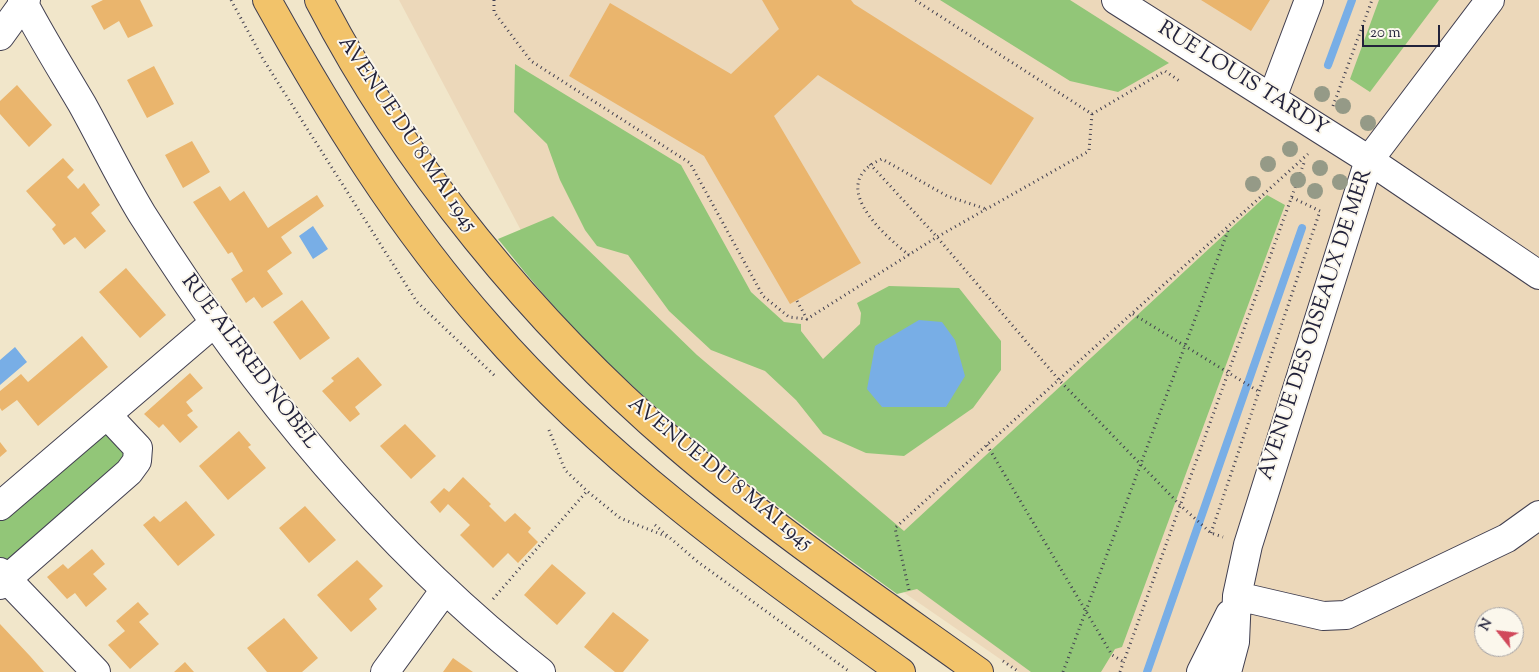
<!DOCTYPE html>
<html>
<head>
<meta charset="utf-8">
<style>
  body { margin:0 }
  #map { position:relative; width:1539px; height:672px; overflow:hidden; background:#f1e6ca; font-family:"Sorts Mill Goudy",serif }
  canvas { display:block }
  .north { position:absolute; left:1474px; top:607px; width:50px; height:50px; box-sizing:border-box; background:#fbf7ec; border:1px solid #a4a2a5; border-radius:50%; rotate:299deg; font-size:14px; font-weight:700; line-height:20px; text-align:center; color:#22223b }
  .north::after { content:''; display:block; margin:auto; width:18px; height:22px; background:#d1495b; clip-path:polygon(50% 0,100% 100%,50% 72%,0 100%) }
  .scale { position:absolute; left:1362px; top:25px; width:78px; height:22px; box-sizing:border-box; border:2px solid #22223b; border-top:0; padding-left:6px; font-size:15px; line-height:18px; white-space:nowrap; color:#22223b; -webkit-text-stroke:4px #fbf7ec; paint-order:stroke }
</style>
</head>
<body>
<div id="map">
<canvas width="1539" height="672"></canvas>
<div class="north">N</div>
<div class="scale">20 m</div>
</div>
<script>
const ctx = document.querySelector('canvas').getContext('2d');
ctx.lineJoin = 'round';
function fill(path, color) { ctx.fillStyle = color; ctx.fill(path, 'evenodd'); }
function strokePath(path, color, width, dash) { ctx.strokeStyle = color; ctx.lineWidth = width; ctx.lineCap = dash ? 'butt' : 'round'; ctx.setLineDash(dash || []); ctx.stroke(path); }
function label(font, color, halo, rows, align = 'center') {
  ctx.font = font + ' "Sorts Mill Goudy",serif'; ctx.lineWidth = 4; ctx.setLineDash([]); ctx.textBaseline = 'middle'; ctx.strokeStyle = halo; ctx.fillStyle = color; for (const [text, x, y, turn = 0] of rows) {
    ctx.save(); ctx.translate(x, y); ctx.rotate((+turn || 0) * Math.PI / 180); ctx.textAlign = isNaN(turn) ? turn : align; if (halo) ctx.strokeText(text, 0, 0); ctx.fillText(text, 0, 0); ctx.restore();
  }
}
fill(new Path2D(`
  M399 0H1539V672H1019L906 594 668 393 525 238ZM1484 617H1514V647H1484Z`), '#ecd8ba');
fill(new Path2D(`
  M940 0H1070L1169 63 1118 92 1070 81Z
  M1379 0H1439L1370 92 1350 79Z
  M515 64 681 165 751 292 784 322 801 324V331L823 359 860 324 861 313 857 303 889 286 959 288 1001 341V370L973 408 904 456 866 453 823 434 796 400 765 371 711 350 669 311 628 255 597 246 585 230 560 180 547 144 514 112Z
  M1267 195 1285 205 1122 647 1115 649 1101 672H1031L917 589 897 594C776 506 652 417 552 304 533 283 516 261 498 239L553 216 697 355 904 531Z
  M107 415 138 448 0 585V506Z`), '#92c678');
fill(new Path2D(`
  M313 226 328 249 313 259 299 236Z
  M919 320 942 322 955 340 965 376 946 407H882L867 389 875 346Z
  M15 347 27 362 0 385V360Z`), '#78aee6');
strokePath(new Path2D(`
  M1328 65 1352 0
  M1147 672 1302 228`), '#78aee6', 8);
fill(new Path2D(`
  M103 0H140L153 26 128 38 119 21 104 30 91 6Z
  M762 0H851L854 4 1034 118 991 185 818 75 774 116 861 263 790 304 704 156 569 76 610 3 731 74 779 29Z
  M1201 0H1270L1251 31Z
  M154 66 174 104 147 118 127 80Z
  M17 85 52 125 29 147 0 114V101Z
  M192 141 210 172 183 188 165 155Z
  M63 158 74 170 67 177 78 189 84 183 100 205 91 213 106 231 85 249 75 237 64 245 52 229 56 225 26 191Z
  M220 186 230 201 244 191 268 228 317 195 324 206 281 237 292 253 267 271 283 294 262 308 254 297 246 303 231 279 243 271 232 252 228 254 193 202Z
  M126 268 166 315 140 338 99 292Z
  M302 300 330 338 300 360 273 322Z
  M82 336 108 367 38 426 17 400 2 411 0 408V391L21 374 28 382Z
  M358 357 382 385 355 407 360 414 350 422 322 391 334 381 331 378Z
  M190 373 203 388 186 402 193 411 187 415 198 427 180 443 163 424 159 428 144 414Z
  M405 424 436 456 411 479 380 446Z
  M239 431 251 445 248 447 266 468 228 500 199 466Z
  M0 442 7 451 0 457Z
  M463 477 491 504 489 506 505 522 515 513 531 528 528 532 538 542 518 563 508 553 493 568 460 535 470 525 448 504 440 513 430 502 444 488 449 492Z
  M186 501 215 535 178 566 143 525 154 516 160 522Z
  M305 506 336 540 309 563 279 528Z
  M92 549 105 564 93 574 107 589 86 607 75 593 67 599 47 577 63 564 68 569Z
  M357 560 383 586 369 599 377 609 351 632 317 595Z
  M552 564 586 593 557 625 524 595Z
  M138 602 149 614 139 622 159 644 130 669 108 645 125 631 116 621Z
  M613 612 649 640 623 672H615L584 647Z
  M284 618 318 658 302 672H267L247 648Z
  M0 624 30 656 44 672H0Z
  M453 658 473 672H443Z
  M185 662 194 672H174Z`), '#eab56d');
const minor = new Path2D(`
  M22 0C40 35 62 70 82 104 102 140 120 178 142 214 251 387 380 546 541 672
  M1116 0 1369 160 1539 275
  M0 36 26 0
  M1272 98 1309 0
  M0 506 214 323
  M0 572 96 672
  M0 585 129 472 137 461 138 448 107 415
  M1237 596 1323 616 1346 615 1507 538 1539 515
  M385 672 444 591
  M1201 672 1230 614
  M1227 672 1235 642 1237 596 1248 545 1369 160 1490 0`);
const major = new Path2D(`
  M267 0C331 115 400 227 488 326 607 463 755 567 901 672
  M319 0C405 166 534 323 676 445 771 527 877 599 979 672`);
strokePath(minor, '#413f50', 30);
strokePath(major, '#413f50', 30);
strokePath(new Path2D(`
  M231 0 263 59 417 302 495 376
  M494 0V12L531 61 690 163 763 296 789 317 806 319
  M1333 106 1372 0
  M1092 114 1165 71 1181 82
  M870 164 937 237 1059 380 1180 505 1211 533 1223 537
  M909 255C881 233 826 183 882 159L947 196 986 209
  M797 301 807 319 937 237 1089 151 1092 114 915 0
  M1133 314 1258 391
  M549 430 565 470 587 491 620 518 668 537
  M987 445 1112 655 1124 662
  M655 525 698 562 850 672
  M1211 533 1320 211 1291 197
  M909 590 895 528 1308 154
  M493 599 587 491
  M1003 661 1019 672
  M1063 672 1229 228
  M1120 672 1305 160`), '#413f50', 3, [1, 4]);
strokePath(minor, '#fff', 28);
strokePath(major, '#f2c36a', 28);
ctx.fillStyle = '#959a87';
for (const [x, y] of [
  [1322,94],
  [1343,106],
  [1368,123],
  [1290,149],
  [1268,164],
  [1320,168],
  [1298,180],
  [1340,182],
  [1253,184],
  [1315,191]
]) { ctx.beginPath(); ctx.arc(x, y, 8, 0, 2 * Math.PI); ctx.fill(); }
label('21px', '#22223b', '#fbf7ec', [
  ["RUE LOUIS TARDY",1242,80,32],
  ["AVENUE DU 8 MAI 1945",406,135,56],
  ["AVENUE DES OISEAUX DE MER",1317,325,-72],
  ["RUE ALFRED NOBEL",248,363,53],
  ["AVENUE DU 8 MAI 1945",719,475,39]
]);
</script>
</body>
</html>
